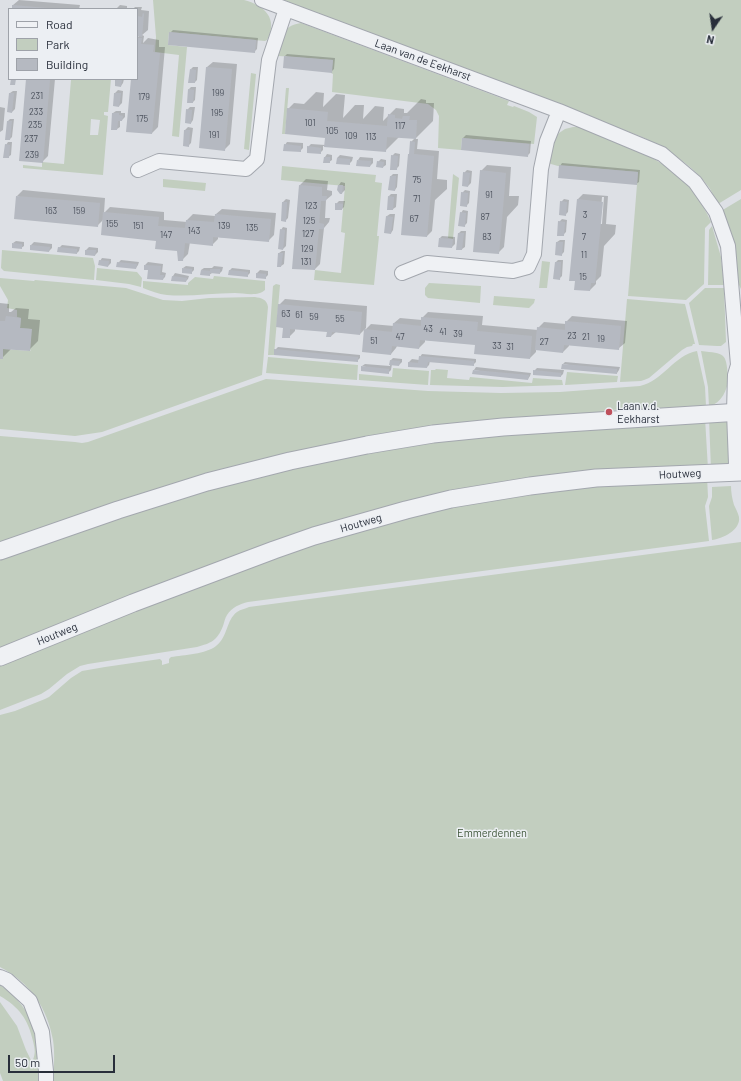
<!DOCTYPE html>
<html>
<head>
<meta charset="utf-8">
<style>
  body { margin:0 }
  #map { position:relative; width:741px; height:1081px; overflow:hidden; background:#dde0e5; font-family:Barlow,sans-serif }
  canvas { display:block }
  .legend { position:absolute; left:8px; top:8px; width:130px; height:72px; box-sizing:border-box; background:#eceff3; border:1px solid #9ea2a9; margin:0; padding:5px 7px; list-style:none; font-size:12px; color:#282e3a }
  .legend li { display:flex; align-items:center; gap:8px; height:20px }
  .legend b { width:20px; border:1px solid #9ea2a9 }
  .north { position:absolute; left:693px; top:8px; width:40px; height:40px; -webkit-text-stroke:3px #eceff3; paint-order:stroke; rotate:193deg; font-size:11px; font-weight:700; line-height:16px; text-align:center; color:#282e3a }
  .north::after { content:''; display:block; margin:auto; width:14px; height:18px; background:#282e3a; clip-path:polygon(50% 0,100% 100%,50% 72%,0 100%) }
  .scale { position:absolute; left:8px; top:1055px; width:107px; height:18px; box-sizing:border-box; border:2px solid #282e3a; border-top:0; padding-left:5px; font-size:12px; line-height:14px; white-space:nowrap; color:#282e3a; -webkit-text-stroke:3px #eceff3; paint-order:stroke }
</style>
</head>
<body>
<div id="map">
<canvas width="741" height="1081"></canvas>
<ul class="legend">
<li><b style="height:5px;background:#eff1f4"></b>Road</li>
<li><b style="height:11px;background:#c2cebf"></b>Park</li>
<li><b style="height:11px;background:#b5b9c1"></b>Building</li>
</ul>
<div class="north">N</div>
<div class="scale">50 m</div>
</div>
<script>
const ctx = document.querySelector('canvas').getContext('2d');
ctx.lineJoin = 'round';
function fill(path, color) { ctx.fillStyle = color; ctx.fill(path, 'evenodd'); }
function strokePath(path, color, width, dash) { ctx.strokeStyle = color; ctx.lineWidth = width; ctx.lineCap = dash ? 'butt' : 'round'; ctx.setLineDash(dash || []); ctx.stroke(path); }
function label(font, color, halo, rows, align = 'center') {
  ctx.font = font + ' Barlow,sans-serif'; ctx.lineWidth = 3; ctx.setLineDash([]); ctx.textBaseline = 'middle'; ctx.strokeStyle = halo; ctx.fillStyle = color; for (const [text, x, y, turn = 0] of rows) {
    ctx.save(); ctx.translate(x, y); ctx.rotate((+turn || 0) * Math.PI / 180); ctx.textAlign = isNaN(turn) ? turn : align; if (halo) ctx.strokeText(text, 0, 0); ctx.fillText(text, 0, 0); ctx.restore();
  }
}
fill(new Path2D(`
  M153 0C174 0 195 0 216 0 224 0 235 0 244 0 264 5 279 19 267 40L265 41 169 32 168 45 187 47 179 137 172 136 179 55 155 52 156 37Z
  M282 0H741V190L718 204C714 198 712 190 707 185 692 164 664 148 642 137L473 71Z
  M301 23 509 101 507 105 513 107 514 106 529 112 537 117 534 144 462 138 461 150 438 148 439 116 436 110 428 104 332 92 333 74 331 73 333 60 279 56 277 54C283 37 281 26 301 23Z
  M251 73 256 74 249 150 244 149Z
  M59 79H111L108 112H104V115L108 116 103 175 23 168V165L42 167V162L64 164 71 80ZM91 119 100 120 98 135H90Z
  M286 88H289L285 134H282Z
  M573 127H579C617 141 667 158 692 190 700 200 706 211 711 222L705 228 704 284 686 300 628 296 638 172 565 166H558L551 164 549 163 548 157 556 137 559 133 565 129Z
  M282 166 376 175 375 182 382 183 377 236H379L374 285 314 280 315 270 341 273 345 233 341 232 345 186 281 180Z
  M453 174 459 178 453 239 448 238Z
  M163 179 206 183 205 191 163 187Z
  M741 199V289L739 285 735 256 721 211Z
  M712 226 721 257 724 285H708L709 230Z
  M2 250 93 258 95 266 94 280 4 271 1 268Z
  M542 261 550 262 547 288H539Z
  M97 268 137 272 142 278 141 287 129 284 96 280Z
  M214 276 265 281V290C258 297 243 293 235 293 212 293 189 297 167 295 158 294 151 291 143 288V281L188 285V283L195 277 213 279Z
  M0 278 34 281 35 280 126 288 163 300 182 301 209 298 255 297C261 298 267 299 268 307L262 375 102 432 75 436 0 429V359H3V349L31 351 30 350 31 329 20 328 21 318 17 317V310L7 308 8 300 0 286Z
  M429 283 481 286 480 303 428 298 425 295V288Z
  M276 284 280 285 274 355H268L273 286Z
  M705 288H724L726 342 721 346H717L699 345 689 303Z
  M494 296 535 299 534 303 529 308 493 305Z
  M627 299 685 304 695 344H693L692 346 687 347 682 350 649 378 644 380 641 381 620 382Z
  M697 351 705 387 706 406 610 410V413L431 427 0 544V436L75 442 82 443 88 442 266 379 428 391 501 393 560 392 640 386C663 381 674 355 697 351Z
  M701 351C725 354 726 352 728 377H729C727 391 722 402 709 407L708 387Z
  M268 357 358 365 357 380 266 373Z
  M393 368 429 371 428 385 359 380V374L392 377Z
  M436 369 448 370 447 378 469 380 470 377 532 383 533 378 562 380 563 385 503 387 430 385 431 370H435Z
  M567 372 618 376 617 382 565 385Z
  M705 418 708 469 476 491 0 650V559L135 513 189 496 299 465 427 442Z
  M709 418 726 420 729 426 730 461 728 464 711 469Z
  M707 476 708 497 705 506 709 541 248 602C240 604 232 607 227 615 225 618 224 623 223 626 217 641 211 643 197 647L88 664 80 666 67 674 49 689 41 694 0 710V665L251 564 396 517 532 489Z
  M731 486C731 492 732 498 734 505 736 509 738 513 739 517 741 530 722 539 712 540L709 506 712 497V487Z
  M741 542V1081H53C54 1068 55 1053 53 1040 47 1007 30 983 0 967V715L15 711 45 699 49 697 71 678 82 671 105 667 160 659 162 661V665L169 663V659L171 657C184 655 206 654 216 646 228 637 226 620 237 612 241 609 245 609 249 607Z
  M0 985C36 1010 40 1040 38 1081H3L0 1073V1002L17 1026 26 1050 32 1062C36 1053 35 1050 33 1041 28 1019 19 1007 0 996Z`), '#c2cebf');
fill(new Path2D(`
  M19 0 80 5 79 9H13V5Z
  M120 5 127 6V9H116Z
  M135 7H142L141 10 149 11 148 30 142 35 144 36 143 43 148 38 159 40V47H165L158 127 152 133 132 79H137V38L140 35H137V9H133Z
  M173 30 258 38 257 49 254 52 170 33Z
  M287 54 335 58 334 69 331 72 285 56Z
  M213 62 237 64 230 144 224 150 207 67Z
  M193 67H198L197 80 195 82 191 69Z
  M27 79H55L48 156 42 162Z
  M116 79H124L123 83 121 86Z
  M191 87H196L195 100 193 102 189 89Z
  M118 90 123 91 122 103 119 106 115 93Z
  M13 91H17L15 109 12 112H9L10 93Z
  M316 92 324 93 323 107 336 94 345 95 343 118 355 105H364L363 119 375 106 384 107 383 121 396 108 404 109V113H407L421 99 426 100V103H434L433 121 415 139H418L417 149 439 151 437 179 447 180V189L435 200 432 231 427 236 410 153 411 142 415 138 399 137 385 151 323 146V150L320 153 308 147 311 144 325 145 326 137 288 109 294 103 304 104Z
  M0 107 5 108 3 130 0 132Z
  M190 107H195L193 120 191 123 187 110Z
  M116 111H121V113H125V117L122 120H120V127L117 129 113 113Z
  M10 119H14L12 137 10 139 8 121Z
  M188 127 193 128 191 143 188 146 185 130Z
  M466 135 531 141 530 153 528 155 462 149 463 138Z
  M8 142H12L11 155 8 157 6 145Z
  M287 142 303 143V148L300 151 285 145Z
  M395 153 400 154 399 166 396 169 392 156Z
  M327 154 332 155V160L329 162 325 157Z
  M340 155 353 157 352 161 349 164 337 158Z
  M360 157 373 158V163L370 166 358 160Z
  M381 159 386 160V165L383 167 378 162Z
  M562 163 640 170 639 182 636 184 560 166Z
  M487 165 511 167 509 196H519L518 205 507 217 504 247 498 253 481 171Z
  M467 170 472 171 471 183 468 186 464 173Z
  M393 174H398L397 187 395 190 391 176Z
  M306 179 328 181 327 190 332 191V195L326 200 325 218H330L329 222 324 228 320 264 315 269 293 268 300 185Z
  M341 182 345 183V190L342 193 339 185Z
  M23 190 105 198 104 213 110 207 164 212V220L187 222V220L193 214 215 216 216 214 222 209 276 213 274 235 268 241 218 237V239L212 245 190 242 188 254 182 260 178 250 157 240 103 220 97 226 17 196Z
  M465 190 470 191 469 203 466 206 462 193Z
  M391 194H397L396 207 393 209 389 196Z
  M583 194 608 196 606 224 616 225 615 234 604 246 601 276 596 281V284L590 290 577 200ZM602 197H604L602 224H600Z
  M286 199 290 200 288 218 285 221 283 202Z
  M564 199 569 200 568 212 565 215 561 202Z
  M339 201H345L344 207 342 209 336 204Z
  M463 210 468 211 467 223 464 226 461 213Z
  M390 214H395L393 230 391 233 387 216Z
  M562 219 567 220 566 232 563 235 559 222Z
  M283 227 287 228 286 246 283 249 281 230Z
  M461 231H466L465 247 462 249H457L459 233Z
  M442 236 455 237V244L452 247 440 238Z
  M560 240H565L564 252 561 255 557 242Z
  M16 241 24 242V246L21 248 13 243Z
  M34 242 52 244V248L49 251 31 249V245Z
  M62 245 80 247 79 251 77 253 59 248Z
  M89 247 98 248V252L95 255 86 254V250Z
  M282 251H285L284 264 281 266 279 253Z
  M102 258 111 259V263L108 266 100 261Z
  M121 260 139 262 138 265 136 268 118 263Z
  M558 260H563L562 276 559 279 556 262Z
  M148 262 163 264 162 272 166 273 165 277 163 279 149 269 145 265Z
  M186 266 194 267V270L191 273 183 268Z
  M214 266 223 267 222 271 220 273H212L209 275 201 270 204 268H212Z
  M232 268 250 270V273L247 276 229 271Z
  M260 270 268 271V275L265 278 257 277V273Z
  M175 273 189 276 188 279 186 281 172 280 173 276Z
  M285 299 367 306 366 328 360 334 336 332 331 336 328 331 295 328V331L289 337 285 327 279 305Z
  M0 303 9 304V312H11L16 308 29 309 28 319 40 320 38 341 29 350 11 349 2 358H0Z
  M428 312 483 316 482 325 538 330V328L544 322 566 324V322L572 316 627 321 625 343 619 348 569 344V346L563 352 536 349V352L530 358 476 344 425 340V342L419 348 397 346 396 348 391 354 365 330 371 324 394 326V323L400 318 422 320V318Z
  M278 347 360 355V358L357 361 275 350Z
  M422 354 476 359V362L473 365 430 361 429 365 427 367 409 366V362L412 359 419 360 420 357Z
  M393 358 402 359V362L399 365 392 364 391 370 388 373 362 366 365 364 390 366 391 360Z
  M565 362 620 367 619 370 617 373 563 364Z
  M476 367 531 373 530 376 528 379 474 370Z
  M537 368 564 370 563 374 561 376 534 371Z`), '#0003');
fill(new Path2D(`
  M12 5 47 8 46 9H12Z
  M143 13 144 14 142 37 137 36V16L142 17Z
  M169 32 256 40 255 53 168 45Z
  M137 38H142L141 44 154 45 153 52 160 53 152 134 126 132 131 79H137Z
  M284 56 333 60 332 73 283 68Z
  M206 67 232 69 225 151 199 148Z
  M190 69 196 70 195 83H188Z
  M11 79H16L15 85H10Z
  M26 79H50L43 163 19 161Z
  M115 79H122L121 87 115 86Z
  M188 89 194 90 193 103H187Z
  M9 93H14L12 113 7 112Z
  M114 93H121L119 107 113 106Z
  M287 108 328 112 327 121 387 126 388 114 395 115V118L402 119 403 116H410L409 120H417L416 139 387 137 386 152 324 147 325 138 285 134Z
  M186 109 192 110 191 124 185 123Z
  M112 113H119V115L123 116 122 121H118L117 130H111Z
  M7 121H12L10 140H5Z
  M184 130H190L189 147 183 146Z
  M462 138 529 144 528 157 461 150Z
  M410 141 415 142 414 154 434 156 427 237 401 235 408 154H409Z
  M5 144 10 145 9 158H3Z
  M284 144 301 146V152L283 151Z
  M307 146 321 148V154L307 153Z
  M391 155 398 156 397 170H390Z
  M324 157H330V163H323Z
  M337 158 350 159V165L336 164Z
  M357 160 371 161 370 167 356 166Z
  M377 161 384 162 383 168 376 167Z
  M559 165 638 172 637 185 558 178Z
  M480 170 506 173 499 254 473 252Z
  M463 172 470 173 468 187 462 186Z
  M390 176H396L395 191 388 190Z
  M299 185 322 187V196H327L326 201H321L319 223 324 224V229H319L315 270 292 269Z
  M338 185H343L342 194H340L337 190Z
  M461 192 468 193 467 207 460 206Z
  M16 196 100 203 98 227 14 219Z
  M388 196 394 197 393 210H387Z
  M577 199 603 202 595 283H591L590 291 574 290 575 281H569Z
  M560 201 567 202 566 216 559 215Z
  M282 202H287L286 222 281 221Z
  M335 203 343 204 342 210H335Z
  M103 212 159 217 158 226 185 228 186 220 214 222 215 214 271 219 269 242 213 237V246L185 243 183 261H178L177 251 155 249 156 241 101 235Z
  M460 212 466 213 465 227 458 226Z
  M386 216 393 217 391 234 384 233Z
  M558 221 565 222 564 236H557Z
  M280 229 285 230 283 250 278 249Z
  M458 233H464L462 250H456Z
  M439 238 453 239 452 248 438 247Z
  M556 242H563L562 256 555 255Z
  M12 243 22 244V249L12 248Z
  M30 245 50 247 49 252 30 250Z
  M58 247 77 249V254L57 252Z
  M85 250H96L95 256 85 255Z
  M278 253H283L281 267H277Z
  M99 260 109 261 108 267 98 265Z
  M117 262 137 264 136 269 116 267Z
  M555 262H561L560 280 553 279Z
  M144 265 161 266 160 275H164L163 280 147 279 148 270H144Z
  M182 268 192 269V274L182 273Z
  M210 269H220V274L210 273V276L200 275 201 270 210 271Z
  M229 270 248 272V277L228 275Z
  M256 273 266 274V279L256 278Z
  M172 276 187 278 186 282 171 281Z
  M278 304 362 312 360 335 332 332 331 337H326L327 332 290 329V338H282L283 328 276 327Z
  M6 316 21 318 20 328 32 329 30 351 3 349V359H0V321H5Z
  M421 317 478 322 477 331 532 336 530 359 474 354 475 345 420 340 419 349 392 346 391 355 362 352 364 329 392 332 393 323 421 326Z
  M565 321 621 326 619 350 564 345 563 353 535 350 537 327 565 330Z
  M274 349 358 357V362L274 355Z
  M419 356 474 361V366L428 362 427 368 408 367V362L418 363Z
  M390 360 400 361 399 366 389 365Z
  M562 364 617 369V374L561 369Z
  M361 366 389 369V374L361 371Z
  M473 370 529 375 528 380 472 374Z
  M533 370 561 373V377L533 375Z`), '#b5b9c1');
const minor = new Path2D(`
  M262 0 559 111 662 154 695 182 716 212 728 246 738 365 741 371
  M138 170 159 161 246 169 257 159 269 60 286 9
  M402 273 427 263 513 271 528 267 534 254 541 169 547 141 559 111
  M734 472 736 464 734 412 735 375 738 365
  M0 977 7 980 30 1001 42 1032 46 1071V1081`);
const tertiary = new Path2D(`
  M0 551 118 510 207 482 290 461 367 445 433 434 503 427 741 412
  M0 657 133 603 274 550 314 536 406 510 451 499 530 486 596 478 741 472`);
strokePath(minor, '#a3a7ae', 16);
strokePath(tertiary, '#a3a7ae', 19);
strokePath(minor, '#eff1f4', 14);
strokePath(tertiary, '#eff1f4', 17);
for (const [x, y, r, color] of [
  [609,412,4,"#be4f5b"]
]) { const dot = new Path2D(); dot.arc(x, y, r, 0, 2 * Math.PI); ctx.fillStyle = color; ctx.fill(dot); strokePath(dot, '#eceff3', 1.5); }
label('9px', '#4b515c', null, [
  ["199",218,93],
  ["231",37,96],
  ["179",144,97],
  ["233",36,112],
  ["195",217,113],
  ["175",142,119],
  ["101",310,123],
  ["235",35,125],
  ["117",400,126],
  ["105",332,131],
  ["191",214,135],
  ["109",351,136],
  ["113",371,137],
  ["237",31,139],
  ["239",32,155],
  ["75",417,180],
  ["91",489,195],
  ["71",417,199],
  ["123",311,206],
  ["163",51,211],
  ["159",79,211],
  ["3",585,215],
  ["87",485,217],
  ["67",414,219],
  ["125",309,221],
  ["155",112,224],
  ["151",138,226],
  ["139",224,226],
  ["135",252,228],
  ["143",194,231],
  ["127",308,234],
  ["147",166,235],
  ["83",487,237],
  ["7",584,237],
  ["129",307,249],
  ["11",584,255],
  ["131",306,262],
  ["15",583,277],
  ["63",286,314],
  ["61",299,315],
  ["59",314,317],
  ["55",340,319],
  ["43",428,329],
  ["41",443,332],
  ["39",458,334],
  ["23",572,336],
  ["47",400,337],
  ["21",586,337],
  ["19",601,339],
  ["51",374,341],
  ["27",544,342],
  ["33",497,346],
  ["31",510,347]
]);
label('11px', '#282e3a', '#eceff3', [
  ["Laan van de Eekharst",423,60,20],
  ["Houtweg",680,474,-3],
  ["Houtweg",361,523,-16],
  ["Houtweg",57,634,-22]
]);
label('11px', '#282e3a', '#eceff3', [
  ["Laan v.d.",617,406],
  ["Eekharst",617,419]
], 'left');
label('11px', '#3c5437', '#eceff3', [
  ["Emmerdennen",492,833]
]);
</script>
</body>
</html>
